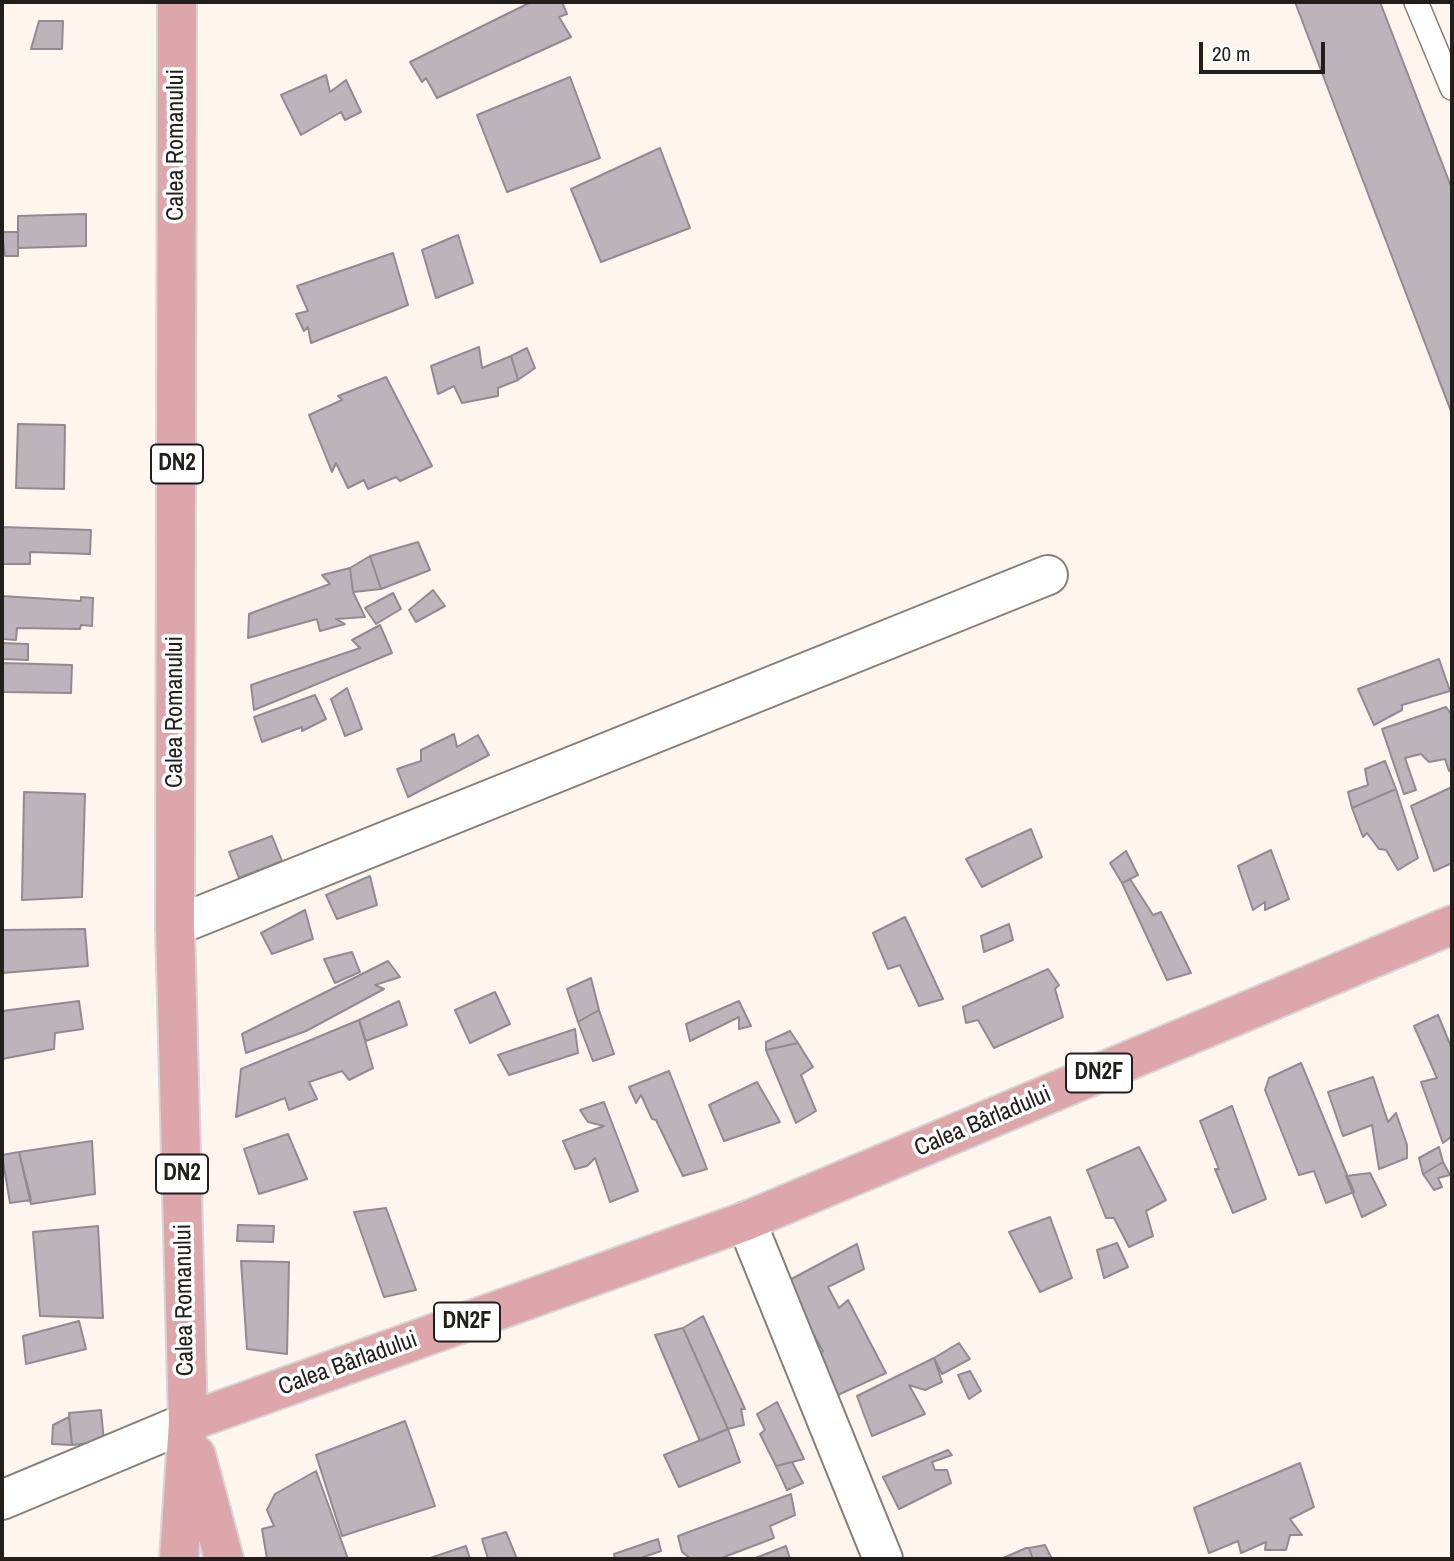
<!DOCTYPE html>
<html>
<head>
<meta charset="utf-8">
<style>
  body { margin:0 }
  #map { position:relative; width:1454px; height:1561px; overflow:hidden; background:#fef5ef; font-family:"Archivo Narrow",sans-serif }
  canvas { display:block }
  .frame { position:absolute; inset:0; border:4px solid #221e1c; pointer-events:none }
  .scale { position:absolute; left:1199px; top:42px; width:126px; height:32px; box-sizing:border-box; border:4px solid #221e1c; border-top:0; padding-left:9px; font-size:21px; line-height:24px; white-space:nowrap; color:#221e1c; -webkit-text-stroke:5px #fff; paint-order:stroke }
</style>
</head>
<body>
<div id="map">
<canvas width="1454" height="1561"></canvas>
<div class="frame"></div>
<div class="scale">20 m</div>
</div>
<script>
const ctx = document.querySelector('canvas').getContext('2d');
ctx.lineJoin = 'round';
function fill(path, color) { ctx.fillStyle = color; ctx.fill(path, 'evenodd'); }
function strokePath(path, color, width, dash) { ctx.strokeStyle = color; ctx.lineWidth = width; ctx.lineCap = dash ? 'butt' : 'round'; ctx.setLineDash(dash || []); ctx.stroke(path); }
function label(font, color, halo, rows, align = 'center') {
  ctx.font = font + ' "Archivo Narrow",sans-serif'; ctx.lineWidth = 7; ctx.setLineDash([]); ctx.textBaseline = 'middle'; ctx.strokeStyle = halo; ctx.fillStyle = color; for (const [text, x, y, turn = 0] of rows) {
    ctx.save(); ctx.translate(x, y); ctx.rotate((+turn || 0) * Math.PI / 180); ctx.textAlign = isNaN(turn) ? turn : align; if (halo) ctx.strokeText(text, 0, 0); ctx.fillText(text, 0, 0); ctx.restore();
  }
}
const building = new Path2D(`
  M531 2H562L567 14 559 17 571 37 437 98 426 78 422 82 410 62Z
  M1295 2H1380L1452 189V414Z
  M39 21H63L62 49H31Z
  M326 75 330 92 346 80 361 112 345 120 341 112 301 135 281 95Z
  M570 77 600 158 507 192 477 115Z
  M660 148 690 228 601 262 571 189Z
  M86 214V246L18 248V216Z
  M2 232H18V256H5Z
  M458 235 473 283 436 298 422 250Z
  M393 253 408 305 311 343 308 327 304 331 296 314 308 311 297 286Z
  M479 347 482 368 511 356 518 380 498 388V396L462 403 454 386 438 394 431 366Z
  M527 348 535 368 518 380 511 356Z
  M386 377 432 466 400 481 396 477 368 489 364 480 348 488 336 463 332 472 309 415 342 400 338 396Z
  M18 424 65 425 64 489 16 488Z
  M2 527 91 530 90 554 30 552V564H2Z
  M418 542 430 570 381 589 370 556Z
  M370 556 381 589 353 592 350 568Z
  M350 568 353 592 365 617 336 619 345 624 320 631 317 619 248 638 249 614 330 584 322 575Z
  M433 590 445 606 416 622 409 610Z
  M393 593 401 609 376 624 365 608Z
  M2 596 81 601V597L93 598 92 626 81 625 80 629 17 628 16 640 2 639Z
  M380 625 392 653 254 710 251 685 360 648 352 640Z
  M2 643 28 644V660L2 659Z
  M1439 659 1450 691 1402 705V710L1374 725 1358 689Z
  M2 663 72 665 71 693 2 692Z
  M347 688 362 729 345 736 331 699Z
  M315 695 326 719 302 731V727L262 742 254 717Z
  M1446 707 1452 715V769L1449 771 1445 759 1429 762 1421 754 1405 758 1416 790 1404 794 1382 729Z
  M454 734 457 747 478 735 489 755 408 797 397 769 421 761V750Z
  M1385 761 1396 789 1352 808 1348 792 1368 785 1365 769Z
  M1452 787V863L1434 871 1411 806Z
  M1396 789 1418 858 1398 870 1386 850 1379 849 1367 833 1363 837 1352 808Z
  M24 792 85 794 82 897 22 900Z
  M1031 829 1042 857 982 887 966 859Z
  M272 836 282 861 239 878 229 852Z
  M1271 850 1289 899 1265 910V902L1253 910 1238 866Z
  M1126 851 1138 875 1122 883 1110 863Z
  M370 876 377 905 337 919 326 895Z
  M1130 879 1153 915 1161 912 1191 973 1167 980 1122 883Z
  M305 910 313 939 272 954 261 933Z
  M905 917 943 999 919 1006 900 965 888 969 873 933Z
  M1009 924 1013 940 984 952 981 936Z
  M85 929 88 966 2 973V930Z
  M352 952 360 972 335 983 324 959Z
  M388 961 400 977 375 985 384 989 306 1031 246 1053 242 1034Z
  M1048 969 1059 985 1055 989 1063 1017 994 1048 978 1020 966 1023 963 1007Z
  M591 978 599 1010 578 1022 567 989Z
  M495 992 510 1024 470 1043 455 1010Z
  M79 1001 83 1029 55 1033 54 1049 2 1059V1011Z
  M399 1001 407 1025 366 1041 359 1020Z
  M739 1001 751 1026 739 1029V1017L690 1041 686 1024Z
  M599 1010 614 1054 593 1061 578 1022Z
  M1438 1015 1452 1049V1136L1443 1143 1421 1082 1437 1078 1414 1026Z
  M359 1020 373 1068 349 1080 342 1071 309 1082 317 1099 289 1110 285 1098 236 1117 241 1069Z
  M575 1029 578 1053 509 1075 498 1055Z
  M790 1031 798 1043 766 1050V1042Z
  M798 1043 813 1067 801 1075 816 1111 796 1123 766 1050Z
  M1301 1063 1354 1192 1326 1203 1314 1171 1299 1175 1265 1090 1269 1078Z
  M669 1071 707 1169 683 1176 656 1120 652 1119 641 1095 636 1103 629 1087Z
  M1373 1077 1388 1122 1396 1113 1407 1145V1158L1379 1169 1372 1125 1343 1136 1328 1092Z
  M757 1082 780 1122 724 1141 709 1105Z
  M604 1102 638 1191 610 1202 595 1158 587 1166 575 1169 563 1141 604 1126 588 1122 580 1110Z
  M1232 1106 1266 1199 1233 1213 1215 1169H1219L1200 1121Z
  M288 1134 307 1179 259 1194 244 1149Z
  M92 1141 95 1194 31 1204 19 1152Z
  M1139 1147 1166 1200 1146 1211 1153 1236 1129 1247 1114 1218H1106L1087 1170Z
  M1439 1147 1443 1162 1423 1174 1419 1158Z
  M19 1152 31 1200 10 1203 2 1155Z
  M1443 1162 1450 1175 1438 1178 1442 1187 1434 1190 1423 1174Z
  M1370 1173 1386 1205 1362 1217 1346 1176Z
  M386 1208 416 1290 384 1297 354 1212Z
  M1050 1217 1072 1278 1040 1292 1009 1232Z
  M238 1225 274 1226 273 1242 237 1241Z
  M98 1226 103 1318 40 1316 33 1232Z
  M1117 1243 1128 1267 1104 1278 1097 1250Z
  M857 1244 864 1269 828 1287 839 1308 848 1300 886 1373 829 1399 810 1363 823 1351 784 1283Z
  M241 1261 289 1262 287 1354 247 1349Z
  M703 1316 745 1409H741L744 1425 728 1429 683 1328Z
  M79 1321 86 1349 26 1364 23 1336Z
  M683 1328 728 1429 700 1441 655 1335Z
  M959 1343 970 1359 942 1374 934 1358Z
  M934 1358 942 1382 925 1390 909 1385 925 1414 872 1436 857 1396Z
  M970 1371 981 1391 969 1399 958 1375Z
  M777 1402 804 1459 776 1466 760 1434 765 1430 757 1414Z
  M101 1410 104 1442 72 1445 69 1413Z
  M69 1417 72 1445 52 1444 53 1425Z
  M405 1421 435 1506 342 1536 316 1455Z
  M728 1429 740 1462 679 1487 664 1455Z
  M948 1450 952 1455 932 1462 935 1470H947L951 1483 899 1509 883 1477Z
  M792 1462 803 1483 787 1490 776 1466Z
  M1300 1463 1314 1507 1290 1519 1302 1535H1290L1286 1550H1265L1266 1542 1241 1553 1238 1541 1209 1553 1194 1508Z
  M316 1471 348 1559H267L262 1529 274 1526 267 1510 275 1494Z
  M791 1494 795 1515 770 1526 774 1538 719 1559H691L682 1552 678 1536Z
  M506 1532 517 1559H488L482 1539Z
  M658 1539 661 1551 638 1559H615L614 1554Z
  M1045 1545 1052 1559H1033L1029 1548Z
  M466 1546 470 1559H427Z
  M786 1546 790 1559H753Z
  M1026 1548H1029L1033 1559H1001Z`);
fill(building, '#bcb3bb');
strokePath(building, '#938a91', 2);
const service = new Path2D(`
  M1416 2 1452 88`);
const minor = new Path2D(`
  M175 926 1048 575
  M746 1221 883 1559
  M2 1500 188 1422`);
const primary = new Path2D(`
  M177 2 175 926 188 1422 179 1559
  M188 1422 746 1221 1452 925
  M196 1455 224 1559`);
strokePath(service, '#887e78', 26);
strokePath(minor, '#887e78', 42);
strokePath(primary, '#d7d6d6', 42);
strokePath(service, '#fff', 23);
strokePath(minor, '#fff', 38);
strokePath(primary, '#dda6ab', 38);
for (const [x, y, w] of [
  [177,464,52],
  [1099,1073,66],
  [182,1174,52],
  [467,1322,66]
]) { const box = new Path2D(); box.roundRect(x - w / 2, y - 19.5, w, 39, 5); ctx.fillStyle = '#fff'; ctx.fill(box); strokePath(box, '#221e1c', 2); }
label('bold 23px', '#221e1c', null, [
  ["DN2",177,464],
  ["DN2F",1099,1073],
  ["DN2",182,1174],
  ["DN2F",467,1322]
]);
label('24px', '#221e1c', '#fff', [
  ["Calea Romanului",177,145,-90],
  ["Calea Romanului",176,712,-90],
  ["Calea Bârladului",983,1122,-23],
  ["Calea Romanului",185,1300,-91],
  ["Calea Bârladului",348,1364,-20]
]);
</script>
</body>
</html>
